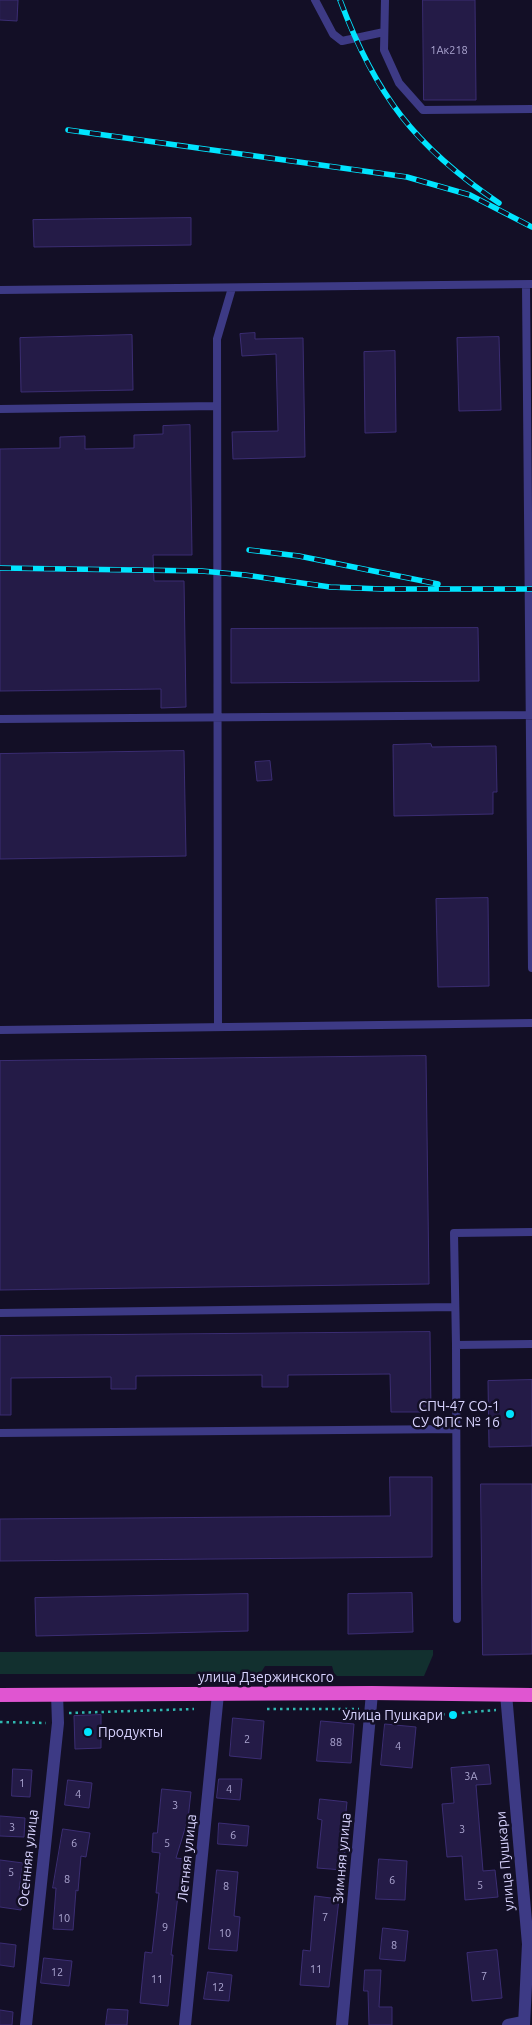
<!DOCTYPE html>
<html>
<head>
<meta charset="utf-8">
<style>
  body { margin:0 }
  canvas { display:block; background:#130f26 }
</style>
</head>
<body>
<canvas width="532" height="2025"></canvas>
<script>
const ctx = document.querySelector('canvas').getContext('2d');
ctx.lineJoin = 'round';
function fill(path, color) { ctx.fillStyle = color; ctx.fill(path, 'evenodd'); }
function strokePath(path, color, width, dash) { ctx.strokeStyle = color; ctx.lineWidth = width; ctx.lineCap = dash ? 'butt' : 'round'; ctx.setLineDash(dash || []); ctx.stroke(path); }
function label(font, color, halo, rows, align = 'center') {
  ctx.font = font + ' Ubuntu,sans-serif'; ctx.lineWidth = 5; ctx.setLineDash([]); ctx.textBaseline = 'middle'; ctx.strokeStyle = halo; ctx.fillStyle = color; for (const [text, x, y, turn = 0] of rows) {
    ctx.save(); ctx.translate(x, y); ctx.rotate((+turn || 0) * Math.PI / 180); ctx.textAlign = isNaN(turn) ? turn : align; if (halo) ctx.strokeText(text, 0, 0); ctx.fillText(text, 0, 0); ctx.restore();
  }
}
fill(new Path2D(`
  M433 1650V1655L424 1676H337L334 1673 332 1666H265L260 1674H0V1652Z`), '#12302f');
const building = new Path2D(`
  M0 0H18L17 21 0 20Z
  M423 0H475L476 100H424Z
  M191 218V245L34 247 33 220Z
  M255 333V339L303 338 305 457 233 459 232 432 278 431 276 354 242 356 240 334Z
  M132 335 133 390 21 392 20 338Z
  M499 337 501 410 459 411 457 338Z
  M395 351 396 432 365 433 364 352Z
  M190 425 192 555H153L154 581H184L186 707 161 708V689L0 691V449L60 448V437L85 436V449L134 448V435L163 434V426Z
  M478 628 479 681 231 683V629Z
  M431 744 432 747 496 746 497 792H493V814L394 816 393 745Z
  M184 751 186 856 0 859V754Z
  M270 761 272 780 257 781 255 762Z
  M488 898 489 986 438 987 436 899Z
  M426 1056 429 1284 0 1290V1061Z
  M430 1332 431 1412H391L390 1374 288 1375V1387H262V1375L136 1376V1389H111V1377L11 1378V1415H0V1336Z
  M532 1380V1446L489 1447 488 1381Z
  M390 1477H432V1557L0 1561V1519L390 1516Z
  M481 1484H532V1654L483 1655Z
  M412 1593 413 1632 348 1634V1594Z
  M248 1594V1631L36 1636 35 1598Z
  M101 1715V1748L75 1749 74 1716Z
  M233 1718 264 1721 261 1759 230 1756Z
  M321 1721 354 1724 351 1763 317 1761Z
  M385 1724 416 1727 412 1768 381 1765Z
  M489 1765 491 1784 476 1785 483 1871 495 1870 498 1897 465 1900 462 1856 447 1857 442 1804 454 1803 451 1768Z
  M13 1769 32 1770 30 1797 12 1796Z
  M219 1779H242L240 1800 217 1798Z
  M68 1780 92 1783 89 1808 65 1805Z
  M162 1789 191 1792 188 1819 176 1858 185 1859 182 1895H178L171 1955H173L168 2006 140 2003 145 1952 152 1953 159 1893H156L160 1853 152 1852 153 1833H157Z
  M320 1799 347 1802 343 1841H346L343 1870 317 1868 322 1820 318 1819Z
  M0 1816 25 1818 24 1837 0 1836Z
  M219 1823 249 1826 247 1846 218 1844Z
  M63 1829 90 1833 86 1857 81 1856 78 1891 76 1890 73 1930 53 1929 56 1888H53Z
  M379 1859 407 1861 405 1900 376 1899Z
  M0 1860 23 1863 19 1890 24 1891 21 1910 0 1907Z
  M217 1870 238 1872 234 1916 240 1917 237 1951 209 1949Z
  M315 1896 339 1899 329 1987 300 1985 303 1950 310 1951Z
  M383 1928 408 1931 405 1961 380 1959Z
  M0 1943 16 1945 14 1967 0 1965Z
  M497 1950 502 1998 472 2001 467 1953Z
  M44 1958 72 1961 69 1986 41 1983Z
  M365 1970H381L379 2007H392V2025H369L368 1991H364Z
  M208 1972 232 1975 229 2001 204 1999Z
  M108 2009 128 2010 127 2025H106Z
  M0 2010 13 2012 12 2025H0Z`);
fill(building, '#241b47');
strokePath(building, '#3b2d73', 1);
strokePath(new Path2D(`
  M267 1709H359
  M384 1711 437 1715 496 1710
  M69 1713 194 1709
  M0 1722 46 1723`), '#2fb8b0', 2.5, [2.5, 4]);
strokePath(new Path2D(`
  M315 0 333 34 342 41 384 32
  M385 0 384 50 399 83 423 110 532 109
  M526 285 532 968
  M0 290 532 284
  M0 409 217 406
  M0 719 532 715
  M218 1027 217 339 232 288
  M0 1030 532 1023
  M0 1313 455 1307
  M456 1345 454 1233 532 1232
  M0 1433 456 1429
  M457 1619 456 1345 532 1344`), '#3d3a85', 8);
strokePath(new Path2D(`
  M506 1694 528 1944 524 2025
  M26 2025 58 1723 57 1694
  M185 2025 218 1694
  M342 2025 372 1693
  M508 2025 523 2022`), '#3d3a85', 12);
strokePath(new Path2D(`
  M0 1695 372 1693 532 1695`), '#e055d1', 14);
const rail = new Path2D(`
  M340 0C375 94 415 147 499 203
  M68 130 407 177 470 195 532 227
  M249 550 299 556 438 584
  M0 568 202 571 245 575 330 587 382 589H532`);
strokePath(rail, '#00e5ff', 5.5);
strokePath(rail, '#130f26', 4, [11]);
for (const [x, y, r, color] of [
  [510,1414,5,"#00e5ff"],
  [453,1715,5,"#00e5ff"],
  [88,1732,5,"#00e5ff"]
]) { const dot = new Path2D(); dot.arc(x, y, r, 0, 2 * Math.PI); ctx.fillStyle = color; ctx.fill(dot); strokePath(dot, '#130f26', 2); }
label('11px', '#aca6d1', null, [
  ["1Ак218",449,50],
  ["2",247,1739],
  ["88",336,1742],
  ["4",398,1746],
  ["3А",471,1776],
  ["1",22,1783],
  ["4",229,1789],
  ["4",78,1794],
  ["3",175,1805],
  ["3",12,1827],
  ["3",462,1829],
  ["6",233,1835],
  ["6",74,1843],
  ["5",167,1843],
  ["5",11,1872],
  ["8",67,1879],
  ["6",392,1880],
  ["5",480,1885],
  ["8",226,1886],
  ["7",325,1917],
  ["10",64,1918],
  ["9",165,1927],
  ["10",225,1933],
  ["8",394,1945],
  ["11",316,1969],
  ["12",57,1972],
  ["7",484,1976],
  ["11",157,1979],
  ["12",218,1987]
]);
label('14px', '#d9d4ff', '#130f26', [
  ["СПЧ-47 СО-1",500,1406],
  ["СУ ФПС № 16",500,1422],
  ["Улица Пушкари",443,1715],
  ["Продукты",98,1732,"left"]
], 'right');
label('14px', '#d9d4ff', '#130f26', [
  ["улица Дзержинского",266,1677],
  ["Осенняя улица",28,1858,-84],
  ["Летняя улица",187,1858,-84],
  ["Зимняя улица",342,1858,-85],
  ["улица Пушкари",505,1861,-95]
]);
</script>
</body>
</html>
